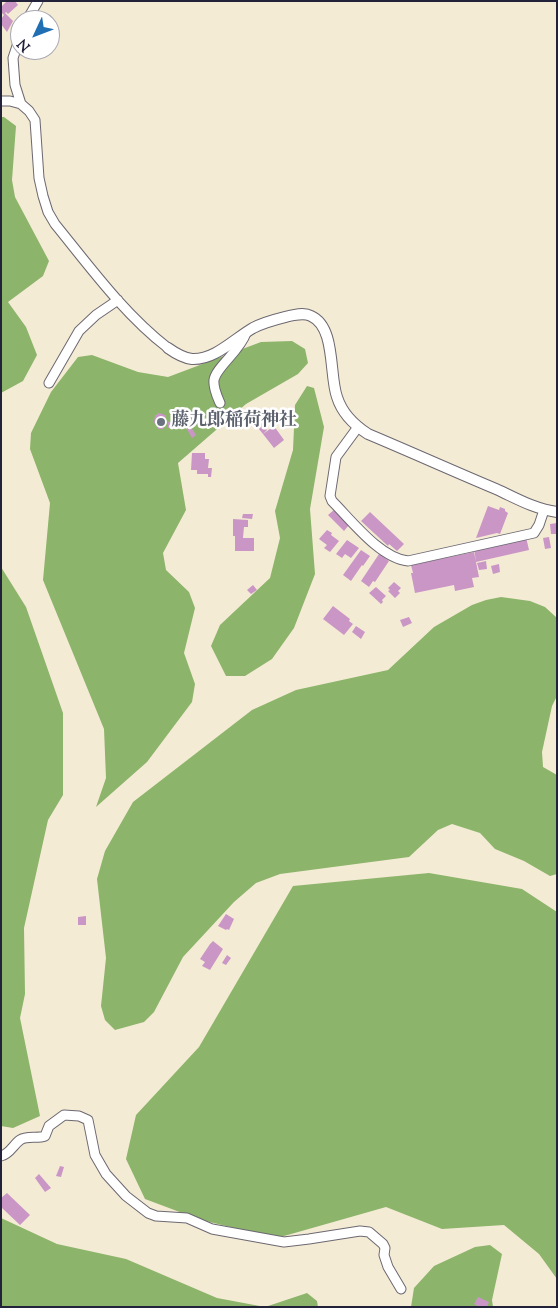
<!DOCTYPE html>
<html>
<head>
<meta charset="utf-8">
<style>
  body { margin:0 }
  #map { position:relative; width:558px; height:1308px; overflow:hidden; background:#f4ebd5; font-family:"Sorts Mill Goudy",serif }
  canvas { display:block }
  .frame { position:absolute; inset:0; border:2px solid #22223b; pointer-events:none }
  .north { position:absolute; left:10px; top:10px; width:50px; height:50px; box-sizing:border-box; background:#fff; border:1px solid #a7a7b1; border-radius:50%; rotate:227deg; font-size:14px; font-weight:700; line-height:20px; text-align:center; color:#22223b }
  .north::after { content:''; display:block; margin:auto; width:18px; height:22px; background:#1f6fb2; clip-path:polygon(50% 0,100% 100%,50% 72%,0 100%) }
</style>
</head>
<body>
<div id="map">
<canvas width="558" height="1308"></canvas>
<div class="frame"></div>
<div class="north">N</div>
</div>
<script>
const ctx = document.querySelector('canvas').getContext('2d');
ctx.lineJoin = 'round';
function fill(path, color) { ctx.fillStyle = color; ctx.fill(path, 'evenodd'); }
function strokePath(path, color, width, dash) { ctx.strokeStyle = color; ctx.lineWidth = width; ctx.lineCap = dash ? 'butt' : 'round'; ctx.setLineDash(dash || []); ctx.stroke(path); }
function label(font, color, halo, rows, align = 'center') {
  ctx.font = font + ' "Sorts Mill Goudy","Noto Serif JP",serif'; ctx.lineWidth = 5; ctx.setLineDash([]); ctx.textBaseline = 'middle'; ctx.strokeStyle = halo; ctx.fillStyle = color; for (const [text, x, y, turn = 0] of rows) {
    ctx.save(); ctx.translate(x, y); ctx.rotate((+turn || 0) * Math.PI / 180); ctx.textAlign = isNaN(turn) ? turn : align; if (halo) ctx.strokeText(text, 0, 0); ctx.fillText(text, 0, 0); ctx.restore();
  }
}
fill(new Path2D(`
  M1 117H4L16 126 12 180 15 197 49 261 43 276 8 302 26 327 37 355 23 381 1 393Z
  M292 341 305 349 308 363 298 374 246 404 178 463 186 510 163 553 166 570 189 592 195 608 184 653 195 684 192 702 147 762 96 807 106 778 104 729 43 580 50 503 30 449 31 433 51 392 78 357 92 355 138 372 168 377 261 342Z
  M307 386 314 388 324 427 310 509 315 574 294 628 272 659 245 676H226L211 646 220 625 270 578 280 538 275 511 293 450 295 405Z
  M1 567 26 607 63 713V795L48 820 24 928 25 994 20 1018 40 1116 13 1128 1 1126Z
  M501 597 530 601 545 607 557 618V696L552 706 542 752 543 767 557 775V874L550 876 524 861 495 849 480 833 452 824 438 830 409 857 280 874 256 883 234 902 183 957 154 1012 144 1022 115 1030 105 1020 101 1006 106 958 97 879 105 851 133 802 252 710 296 690 388 670 434 627 472 605 486 600Z
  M429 873 522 889 557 912V1279L539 1254 504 1225 442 1229 386 1207 277 1238 201 1220 145 1199 126 1159 136 1115 199 1047 293 886Z
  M1 1218 57 1244 126 1259 217 1298 265 1307H1Z
  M490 1245 502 1254 492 1300 493 1307H411L414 1288 434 1266 475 1247Z
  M307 1293 317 1301 318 1307H265Z`), '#8cb46a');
fill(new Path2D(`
  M7 1H15L18 5 8 14 6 12 5 13 13 21 7 32 1 24V19L4 15 1 12V7Z
  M157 413 163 414V415H166V423H163V429H158V424L154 423 155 415H157Z
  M256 414 266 426 265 427 267 430 263 434 250 418Z
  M278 416 286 417 285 423 277 422Z
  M178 421 179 427 168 428V422Z
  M189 424 196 435 192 438 185 426Z
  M274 426 284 440 274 448 263 434Z
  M192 453H205V459H209L208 468H212L211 477H208V474H197V470H191Z
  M488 506 499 510 500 507 505 509V511L508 513 500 534 497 533 476 538Z
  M335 509 341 515 340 517 349 525 344 531 328 515Z
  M370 512 404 544 397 551 389 544 388 546 361 521Z
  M243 514H253L252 519 242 518Z
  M233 519 248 520V527H244L243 538H254V551H235V536H233Z
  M557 523V534H551L550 524Z
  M327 530 332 533 331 535 339 541 330 552 324 548 327 545 319 539Z
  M526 537 529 550 476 562 474 548Z
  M549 537 551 548 545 549 543 538Z
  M347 540 359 548 351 558 345 554 342 558 336 554Z
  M361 550 370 556 363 566 362 565 351 581 343 575Z
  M474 552 479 577 472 578 474 587 455 591 454 585 415 593 411 573H413L411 565Z
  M379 554 389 561 375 582 373 581 369 587 361 581Z
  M486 561 487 569 479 570 477 563Z
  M499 564 500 572 493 574 491 566Z
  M394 582 401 588 398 591 400 593 395 598 388 591 390 590 388 588Z
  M253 585 257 590 251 594 247 590Z
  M376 587 386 596 382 600 383 602 381 604 369 593Z
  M333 606 350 619 349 621 353 624 344 635 323 619Z
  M409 617 412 623 403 627 400 620Z
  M356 626 365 632 361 639 352 632Z
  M226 914 234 919 229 930 227 929 226 930 218 926Z
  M86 916V925H78V917Z
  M213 941 223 949 210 970 202 966 205 962 200 959 210 944Z
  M227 955 231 958 226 965 222 963Z
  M60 1166 64 1167 61 1177 56 1176Z
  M39 1174 51 1188 45 1192 35 1178Z
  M7 1193 30 1215 20 1225 1 1207V1198Z
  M478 1297 489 1302 487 1307H480L474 1304Z`), '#ca96c6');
const minor = new Path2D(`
  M27 20 38 1
  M20 37 13 58 15 85 21 104
  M1 101H10L21 104 29 111 35 120 39 178 43 196 48 212 55 224C90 267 124 314 168 348
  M49 383 79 331 96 315 118 300
  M220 403C217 396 213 388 214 380 216 367 240 351 246 333
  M358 427 336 457 330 496 332 501C352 521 380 558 408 561L534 533 539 525 544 510
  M1 1156C10 1154 13 1145 20 1140 27 1135 37 1139 45 1136L49 1126 64 1115 79 1116 88 1120 95 1155 106 1174 126 1196 148 1213 156 1216 187 1218 212 1229 284 1242 309 1239 360 1231 369 1232 383 1244 385 1248 384 1255 388 1267 401 1289`);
const tertiary = new Path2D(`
  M168 348C175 353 183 358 192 359 215 360 234 339 253 328 264 322 277 319 289 316 296 315 304 312 311 316 336 327 329 375 337 397 342 413 354 425 368 434 411 452 453 471 496 489 516 498 534 509 557 512`);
strokePath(minor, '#6c6871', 11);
strokePath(tertiary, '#6c6871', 12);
strokePath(minor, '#fff', 9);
strokePath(tertiary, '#fff', 10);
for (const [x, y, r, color] of [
  [161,422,5,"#6b7280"]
]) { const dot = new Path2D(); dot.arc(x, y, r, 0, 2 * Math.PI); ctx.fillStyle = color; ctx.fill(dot); strokePath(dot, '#fff', 2); }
label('bold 18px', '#5b616d', '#fff', [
  ["藤九郎稲荷神社",171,422]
], 'left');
</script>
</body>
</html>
